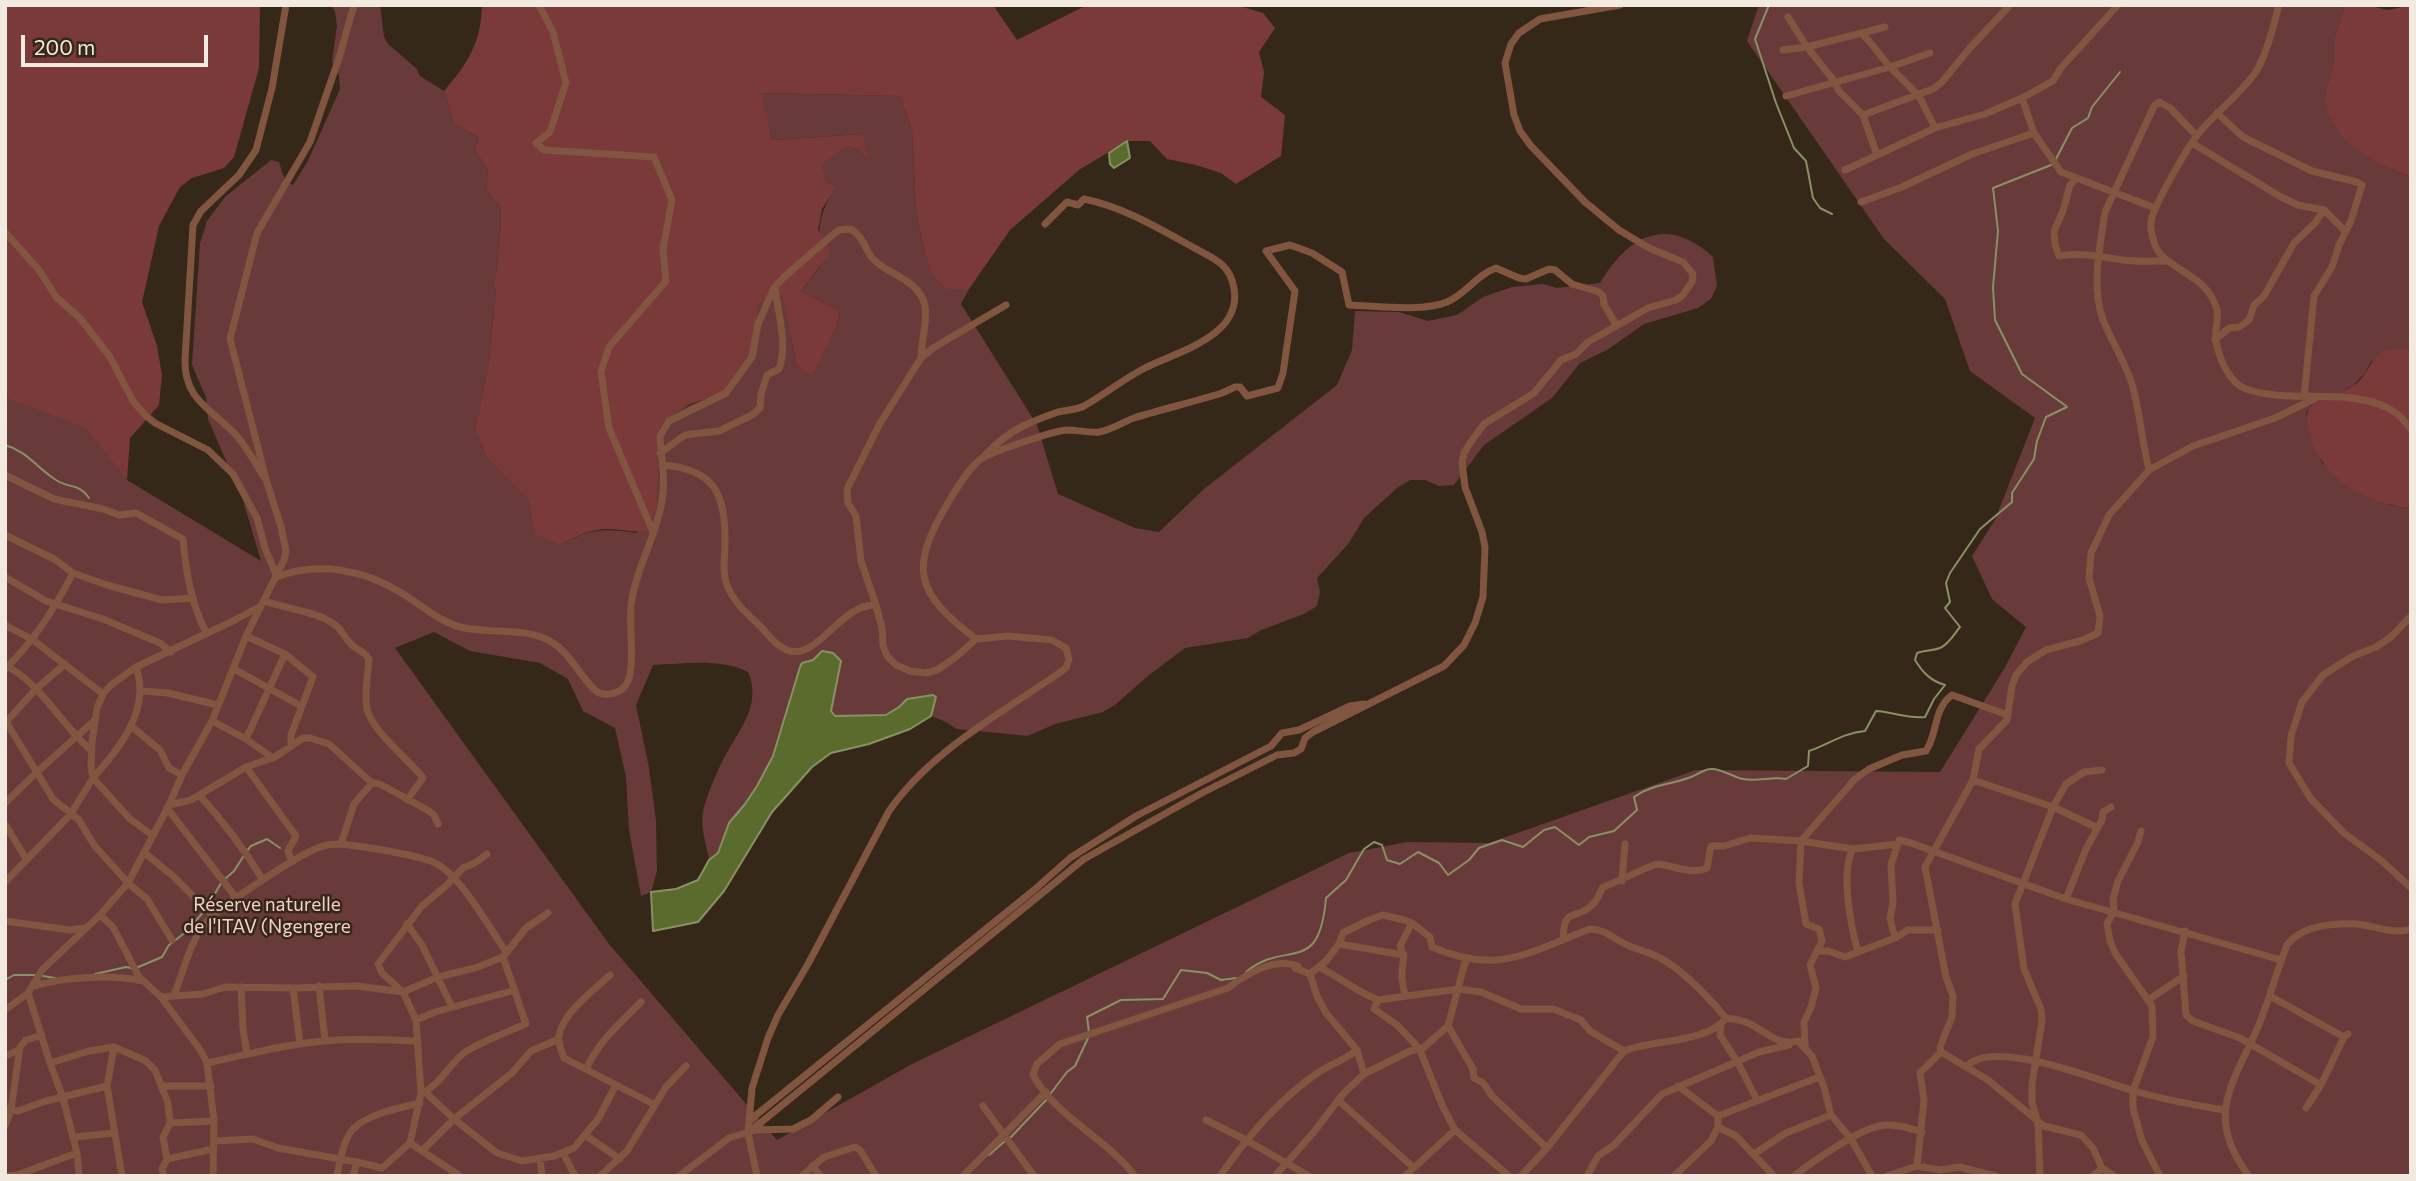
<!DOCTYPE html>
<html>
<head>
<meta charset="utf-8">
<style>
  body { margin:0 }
  #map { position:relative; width:2416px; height:1181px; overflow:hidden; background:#352819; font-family:Commissioner,sans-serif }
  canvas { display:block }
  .frame { position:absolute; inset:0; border:7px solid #f2e9e0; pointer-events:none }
  .scale { position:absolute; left:21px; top:35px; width:187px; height:32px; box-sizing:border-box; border:4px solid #f2e9e0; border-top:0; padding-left:9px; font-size:21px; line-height:24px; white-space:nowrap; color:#f2e9e0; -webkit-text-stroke:5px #352819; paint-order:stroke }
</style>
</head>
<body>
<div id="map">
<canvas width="2416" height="1181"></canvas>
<div class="frame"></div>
<div class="scale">200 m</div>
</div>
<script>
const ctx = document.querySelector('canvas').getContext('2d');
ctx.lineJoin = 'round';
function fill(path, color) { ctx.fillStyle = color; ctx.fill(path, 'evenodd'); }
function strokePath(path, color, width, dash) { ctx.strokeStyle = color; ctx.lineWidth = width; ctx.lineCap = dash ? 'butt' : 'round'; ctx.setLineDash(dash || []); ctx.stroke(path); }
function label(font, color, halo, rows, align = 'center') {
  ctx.font = font + ' Commissioner,sans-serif'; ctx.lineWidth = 5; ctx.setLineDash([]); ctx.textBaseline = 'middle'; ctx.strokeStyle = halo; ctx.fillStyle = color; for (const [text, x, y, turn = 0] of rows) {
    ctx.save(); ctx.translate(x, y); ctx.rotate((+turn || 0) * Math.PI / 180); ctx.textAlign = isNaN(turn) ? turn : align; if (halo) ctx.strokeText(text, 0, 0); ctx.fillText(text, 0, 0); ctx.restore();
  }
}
fill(new Path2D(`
  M331 5H380L384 37 388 44 417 69 420 76 444 91 454 124 478 137 475 150 488 170 486 191 500 206 501 224 496 274 493 281 496 291 489 361 475 430 487 458 528 500 535 533 559 545C592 529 601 528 636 533L657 506 660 428C677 408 699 401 724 393L757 330V305L782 294 797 366 812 375 836 328 840 311 801 291 821 265C818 229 817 219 835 187L826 182 822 165 847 146 859 150 866 159 862 134 772 140 760 93 900 96 912 131 916 211 921 237 930 271 945 289H969L961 304 1037 425 1058 494 1135 528 1159 532 1204 489 1337 385 1352 350 1355 311 1399 312 1428 321 1457 315 1483 297 1512 287 1543 284 1557 288 1600 283C1629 235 1666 215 1713 257L1717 286 1711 299 1698 308 1644 324 1607 350 1580 363 1552 398 1484 445 1454 485 1439 486 1425 480H1410L1397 488 1364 518 1349 543 1317 578 1320 592 1317 606 1304 614 1261 630 1248 638 1185 648 1149 675 1116 704 1103 712 1055 724 1028 736 957 729 944 721 931 716 936 697 933 695 907 699 899 707 886 715 835 716 831 711 841 661 818 654 814 660 806 661 786 711 773 756 757 786 745 804 729 823 718 853 709 860C706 843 699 824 704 807 708 793 714 779 720 766 734 735 764 707 748 672 720 658 684 664 653 665L636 705 649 768 656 821 657 871 651 892 641 896 629 830 626 777 615 728 583 711 568 679 540 663 470 651 434 632 395 648 609 944 777 1140 912 1064 1349 853 1408 842 1489 843 1696 770 1940 772 2004 669 2026 627 1992 599 1972 556 1995 520 2035 418 1970 371 1945 299 1884 239 1747 41 1759 5H2345L2335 36V56L2325 95 2386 167 2411 177V349H2390L2371 362 2365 373 2353 386 2312 404 2306 413 2310 436 2322 463 2389 505 2411 509V1176H5V398L85 426 127 480 261 561 243 500 208 419 206 397 192 365 200 243 207 221 225 197 271 160 279 162C282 171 283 181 293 185L308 161 340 89 339 75 332 61 337 26 335 11Z`), '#683b3a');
fill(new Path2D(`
  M5 5H260L259 68 234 157 224 168 192 178 180 187 159 226 142 302 157 346 162 375 159 405 130 438 127 480 85 427 5 398Z
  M482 5H993L1017 40 1087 5H1236L1263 13 1275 28 1259 52 1264 72 1261 97 1285 115 1281 156 1236 184 1221 173 1196 165 1167 159 1150 141H1127L1079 170 1010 230 969 289H945L930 271 921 237 916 211 912 131 900 96 761 93 772 140 863 134 868 161 859 150 847 146 822 165 826 182 836 187 822 209 818 230 831 251 801 291 840 311 836 328 812 376 797 366 782 295 757 305V330L752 357 724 393 690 404 666 420 660 428 657 506 647 531C633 533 622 529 608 529 590 529 575 537 559 545L535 534 528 500 487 458 475 430 489 361 496 291 493 281 496 274 501 224 500 206 486 191 488 170 475 150 478 137 454 124 444 91C468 63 481 43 482 5Z
  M2345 5H2366L2388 10 2411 5V177L2386 167 2355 149 2338 131 2328 113 2325 95 2335 56V36Z
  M2390 349H2411V509C2367 502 2321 480 2309 433 2307 424 2305 414 2310 407 2319 394 2341 394 2353 386 2371 374 2368 356 2390 349Z`), '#7a3a3a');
const water = new Path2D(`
  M1127 141 1130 158 1114 168 1110 164 1109 153Z
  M822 651 833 653 841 661 831 711 835 716 886 715 899 707 907 699 933 695 936 697 931 716 910 729 869 744 831 753 812 767 772 812 724 891 698 922 653 931 651 892 676 889 698 880 709 860 718 853 729 823 745 804 757 786 773 756 800 667 802 663 813 660Z`);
fill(water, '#5b6b2d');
strokePath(water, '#889163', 2);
strokePath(new Path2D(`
  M1769 5 1755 39 1776 103 1794 148 1806 161 1813 198 1820 208 1832 214
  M2056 159 2072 128 2088 118 2092 107 2120 72
  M2051 165 1993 188 1998 231 1993 287 1995 320 2022 374 2066 406
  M5 445C27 451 37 468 56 480 69 489 78 482 89 498
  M246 852 251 846 267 839 280 848
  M225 879 234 871 243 857
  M208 906 221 883
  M136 968 162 957 169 945 187 931 205 910
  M1246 972C1287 938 1319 978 1326 898L1346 880 1364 849 1374 842 1382 845 1387 860 1400 864 1418 852 1439 863 1448 875 1469 860 1479 848 1502 840 1523 847 1544 830 1555 827 1579 845 1589 837 1614 831 1637 810 1634 797C1652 784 1671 785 1691 777 1696 775 1705 769 1711 769 1720 768 1733 777 1743 779 1758 782 1772 776 1786 779L1808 766 1809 751C1829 744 1843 733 1865 731L1876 711C1894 712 1907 719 1925 717L1934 699 1945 685C1931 681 1923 673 1915 660L1917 653C1925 650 1932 651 1940 648 1949 644 1954 634 1960 627L1945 608 1950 602 1946 583 1950 573 1980 529 2012 502V493L2034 459 2037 441 2046 417 2067 407
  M95 974 126 967 131 968
  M43 976 55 978
  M5 980 14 975H35
  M1089 1032 1087 1017 1121 1000 1163 999 1181 970 1207 973 1221 980 1236 978
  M1051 1093 1067 1072 1075 1066 1088 1038
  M1011 1137 1048 1098
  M989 1155 1006 1140`), '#889163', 2);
strokePath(new Path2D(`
  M539 5 553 32 566 83 550 132 536 143 544 150 654 157 672 200 663 249 666 281 609 347 601 372 609 428 653 532
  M2279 5C2273 27 2268 50 2257 70 2244 91 2215 113 2199 133 2188 146 2154 205 2151 221 2150 228 2152 236 2154 242 2160 269 2208 272 2217 310 2219 320 2214 331 2216 341 2219 358 2229 383 2246 389 2292 405 2356 385 2396 413 2402 417 2406 424 2411 429
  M1788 17 1807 47 1835 82 1838 90 1863 115 1877 155
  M1863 34 1890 67 1919 96 1935 128
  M1783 50 1807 47 1885 27
  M1786 96 1890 67 1930 53
  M2022 98 2034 133 2061 172 2155 208
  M2217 113 2243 137 2312 171 2357 182 2362 185 2351 221 2339 245 2332 267 2314 296 2304 397
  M1863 115 1933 89 1942 82 1969 49 2010 5
  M2192 143 2281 197 2298 205 2324 210 2345 231
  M1845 170 1935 128 1985 114 2022 98 2053 81 2060 69 2118 5
  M2076 179 2070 185 2063 211 2054 231 2055 244 2059 256C2081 252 2101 257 2122 260 2137 262 2153 261 2168 261
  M1861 202 1902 187 1972 154 2034 133
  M5 232 39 270 56 297 80 318 110 357 133 401 145 415 155 423 208 450 233 474 257 518 265 548 277 577
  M2215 340 2229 328 2239 327 2249 320 2254 305 2264 296 2294 243 2315 223 2324 210
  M660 453 685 435 719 431 752 415 760 408 761 394 767 375 779 369C788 344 778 314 775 288
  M985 455C997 443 1008 433 1023 426 1034 421 1046 416 1058 412 1067 410 1076 410 1084 406 1104 395 1122 380 1143 369 1175 352 1243 337 1234 288 1230 266 1217 260 1200 251 1163 231 1125 207 1084 199L1078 205 1067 202 1045 224
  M662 465C715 469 726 494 725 544 725 556 722 571 726 582 731 599 745 612 758 624 767 633 777 648 790 651 819 658 842 603 876 605
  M2149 470C2142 442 2140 412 2132 384 2125 362 2112 342 2103 320 2091 287 2100 246 2105 212L2154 106 2159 102 2170 108 2196 135
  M5 475 54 499 103 509 119 515 136 513 183 539C186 572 191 604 207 634
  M264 477C254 462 245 443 232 431 209 408 184 398 185 360L193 225 201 211 239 175 256 150 272 88 286 5
  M5 535 54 559 73 573 107 585 162 600 193 598
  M5 577 46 601 103 619 160 643 171 652
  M277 577C318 561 364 570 400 592 420 604 438 621 460 627 487 634 526 627 550 641 571 653 579 676 597 692 608 697 623 693 628 681 635 664 629 625 631 605 636 568 656 537 662 501 666 479 661 458 660 436L669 421 726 393 752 357 758 324 774 288 784 277 830 237 839 230 851 229C865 238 864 249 873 259 881 268 895 273 905 280 938 301 922 325 921 358
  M265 601C288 610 313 610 334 624 342 629 345 639 352 645 358 651 364 651 369 659 368 675 364 694 367 709 372 731 409 760 423 778L407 800
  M2411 616 2391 637 2376 647 2353 656 2323 675 2302 702 2291 736 2289 763 2311 799 2344 833 2382 861 2411 888
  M5 625 33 640 103 694
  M246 636 285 654 313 677 291 735V745
  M976 639C914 592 909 568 949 501 957 488 972 462 986 456 1002 449 1052 431 1067 430 1078 430 1089 433 1099 432 1111 430 1123 422 1134 418 1163 409 1193 402 1222 393L1235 387H1240L1247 396 1278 388 1283 373 1295 291 1266 251 1290 245 1312 253 1342 272 1349 305C1376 306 1423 312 1447 302 1466 294 1476 275 1496 268L1519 278 1526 279 1549 269 1555 270 1572 284 1599 292 1603 296 1604 304 1616 325
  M5 665C42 684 61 725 92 751
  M136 667C151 709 120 748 93 778L130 819 152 835
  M6 668C34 641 55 608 73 573
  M234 669 301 706
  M142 691 168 693 218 705
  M5 720 53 799 79 820 94 845 128 883 147 899 172 940
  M212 721 246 739 273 758
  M6 722 36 689 65 664
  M131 726 160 750 169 768 182 775
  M246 739 285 654
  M246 767 296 836 288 851 292 862
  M1973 780 2053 807 2098 828
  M199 795C224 822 244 849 263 880
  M5 803 37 772 95 720
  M169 805 191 800 246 767 275 757 303 738H310L329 744 372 783 380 784 429 811 434 815 438 824
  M167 808 237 899
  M5 824 26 859
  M2141 831 2138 842 2118 881 2113 899 2114 911 2107 924 2110 941 2115 953 2152 1006 2153 1037 2133 1091V1108L2142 1141 2160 1176
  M341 844 354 804 372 783
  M1853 849C1840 872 1851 927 1858 952
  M145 853 174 877 213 916
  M1622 881 1625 844
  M5 882 70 815 93 778 91 766 92 742 97 708 103 694 111 685 136 667 235 620 261 606
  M2066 899 2086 849 2102 820 2103 812 2111 807
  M100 915 113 927 139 977 161 997 201 1051 207 1063 214 1121 213 1176
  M5 921 70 930 84 928
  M407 924 422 945 452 1007
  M2185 931 2181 951 2186 1015 2193 1021 2240 1038 2321 1085
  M1895 938 1890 918 1893 903 1891 864 1898 844
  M1563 939C1564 904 1576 923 1594 903 1598 899 1600 892 1603 887 1614 884 1651 864 1659 864 1673 866 1694 875 1707 868L1711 846H1724L1750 838 1801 841 1853 849 1898 844 1899 840 1911 843 2066 899 2281 960
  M1339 944 1404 955
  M1818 951H1828L1845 957 1895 938 1908 930H1938
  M1320 967 1363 993 1378 1000 1458 989 1481 992 1521 1009H1553L1581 1020 1590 1031 1624 1051
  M1310 974 1317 996 1326 1013 1357 1050 1364 1074
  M610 975C594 990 557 1017 559 1041 560 1047 562 1053 564 1058L655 1105
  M33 986C66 977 110 974 143 981
  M319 986 325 1040
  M241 987 243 1029 247 1054
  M293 988 300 1044
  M28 993 50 1063 63 1098 77 1153 79 1176
  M174 995C183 974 189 945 203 926 217 908 305 849 327 845 342 841 424 856 437 864 462 878 489 927 506 952
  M1405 995C1404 989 1402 983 1402 976 1401 964 1407 960 1400 946L1412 923
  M2270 996 2344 1037
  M161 997 203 994 225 987 293 988 357 986 403 992 438 977 475 968 503 957
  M1378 1000 1374 1009 1397 1025 1419 1048 1443 1107 1455 1130 1509 1176
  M2148 1000 2184 976
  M5 1010 28 993 42 970 100 915 128 883 169 805 182 775 212 721 246 636 284 560 286 551 281 527 266 479 230 339 257 233 310 142 339 58 354 5
  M416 1020 435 1012 515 990
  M1721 1025 1720 1035 1738 1063 1757 1100
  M1448 1026 1473 1069 1474 1078 1483 1083 1492 1096 1547 1148
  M114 1047 107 1086 122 1176
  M1805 1047 1804 1022 1811 1007 1816 988 1810 965 1822 941 1819 929 1806 924 1799 883 1801 841 1855 779 1869 769 1902 755 1926 751C1938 733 1933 709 1952 695L2008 715
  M1941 1052 1988 1080 2044 1126 2081 1135 2093 1148 2102 1168 2114 1176
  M5 1056 19 1050
  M50 1063 89 1051 114 1047 146 1061 155 1070 168 1103 170 1123 163 1137 167 1159 162 1169 164 1176
  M207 1063C246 1055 285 1044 325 1041 356 1038 387 1040 418 1041
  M1966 1067C1992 1036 2101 1082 2135 1091 2164 1100 2194 1105 2224 1110
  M586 1069C599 1041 620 1023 641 1002
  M162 1086H211
  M1678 1086 1718 1116V1127L1736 1136 1774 1176
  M425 1092 454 1119 497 1153 522 1161 554 1156 574 1148 598 1119 616 1085
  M421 1093C437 1089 450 1063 465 1052 484 1040 505 1033 526 1024L503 957 526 928 548 913
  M1338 1100 1413 1167
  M983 1106 1034 1176
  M5 1108 11 1110 20 1047 26 1040 42 1035
  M2306 1108 2321 1085 2344 1037 2348 1034
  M1718 1116 1819 1077
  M750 1120 1034 890 1070 858 1136 816 1271 746 1282 733 1299 730 1350 706 1364 704
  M1206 1120 1246 1140 1309 1176
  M170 1123 214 1121
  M5 1126 11 1110 18 1111 46 1101 107 1086
  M748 1133 1084 859 1202 793 1277 755 1294 753 1301 749 1305 738 1313 732 1444 666 1464 645 1475 623 1483 597 1485 547 1482 532 1465 487 1462 463 1464 453 1470 443 1484 424 1534 393 1561 360 1576 354 1588 342 1648 308 1676 300 1682 296 1692 282 1693 274 1683 262 1649 248 1619 230 1585 202 1531 146 1520 131 1514 115 1505 63 1511 44 1519 33 1540 19 1620 5
  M585 1135 620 1159
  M74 1137 115 1133
  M214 1141 253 1139 278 1148 357 1162
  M423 1150 454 1119 512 1073 531 1051 559 1039
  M563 1153 575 1176
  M1754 1154 1786 1133 1831 1115
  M167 1159 213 1149
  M540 1159 542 1176
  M812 1166 821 1176
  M1917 1166 1924 1100 1920 1073 1941 1052 1940 1047 1952 1017 1953 996 1946 977 1925 867 1973 780 1979 749 2007 720 2012 686 2016 675 2027 662 2046 650 2083 640 2098 633 2100 616 2089 578 2091 553 2109 515 2149 470 2193 446 2275 418 2316 398
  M9 1176 17 1175 77 1153
  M337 1176C340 1161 343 1140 353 1129 369 1113 400 1108 420 1103
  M353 1176 357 1162 382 1168 410 1143
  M460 1176 410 1143 421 1093 416 1020 403 992 382 973 378 964 422 906 447 885 463 868 475 863 487 854
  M600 1176 627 1151 666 1087 686 1066
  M679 1176 729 1138 756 1130 793 1129 811 1120 838 1097
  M757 1176 748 1133 752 1088 768 1038 778 1015 808 964 889 811C933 748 1005 712 1066 668L1069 659 1066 648 1052 640 1008 636 976 639 956 657 937 670 926 673 910 671 896 665 887 656 883 646 882 628 876 605 861 561 856 516 848 503 847 489 879 425 921 358 933 348 1006 305
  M802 1176 824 1157 855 1147 860 1150 876 1176
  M963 1176 1046 1092
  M1135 1176C1106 1138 1056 1117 1033 1075L1037 1064 1060 1044 1228 988C1247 974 1273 957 1298 966L1295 968 1310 974 1326 961 1339 944 1343 933 1369 920 1383 915 1404 920 1412 923 1430 937 1432 947C1499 976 1528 952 1590 929 1604 929 1613 938 1625 944 1635 949 1646 951 1656 956 1680 967 1709 998 1726 1018
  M1220 1176C1247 1137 1279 1099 1319 1072 1331 1064 1345 1060 1357 1050
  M1275 1176 1313 1133 1343 1094 1364 1074 1410 1051 1423 1048 1448 1026 1464 966 1467 959
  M1405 1176 1455 1130
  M1521 1176 1547 1148 1624 1051C1653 1039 1706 1044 1726 1018 1733 1019 1741 1020 1748 1023 1765 1031 1779 1047 1798 1041L1812 1056 1824 1087 1831 1115 1851 1139 1872 1176
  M1587 1176 1598 1156 1614 1145 1662 1094 1759 1052 1789 1045
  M1674 1176 1711 1141 1718 1127
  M1794 1176C1812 1162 1858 1130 1879 1126 1893 1123 1909 1128 1922 1132
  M1887 1176 1917 1166 1940 1170 1959 1167 1996 1176
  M2040 1176 2038 1122 2032 1103V1084L2042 1021 2041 1009 2024 969 2015 904 2053 807 2066 784 2084 772 2102 770
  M2093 1176 2102 1168
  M2249 1176C2202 1114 2235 1083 2260 1022 2270 997 2277 970 2287 945 2302 925 2333 923 2357 924 2376 926 2392 935 2411 929`), '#815540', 7);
label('19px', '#f7cdcb', '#352819', [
  ["Réserve naturelle",267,905],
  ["de l'ITAV (Ngengere",267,927]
]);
</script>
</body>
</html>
